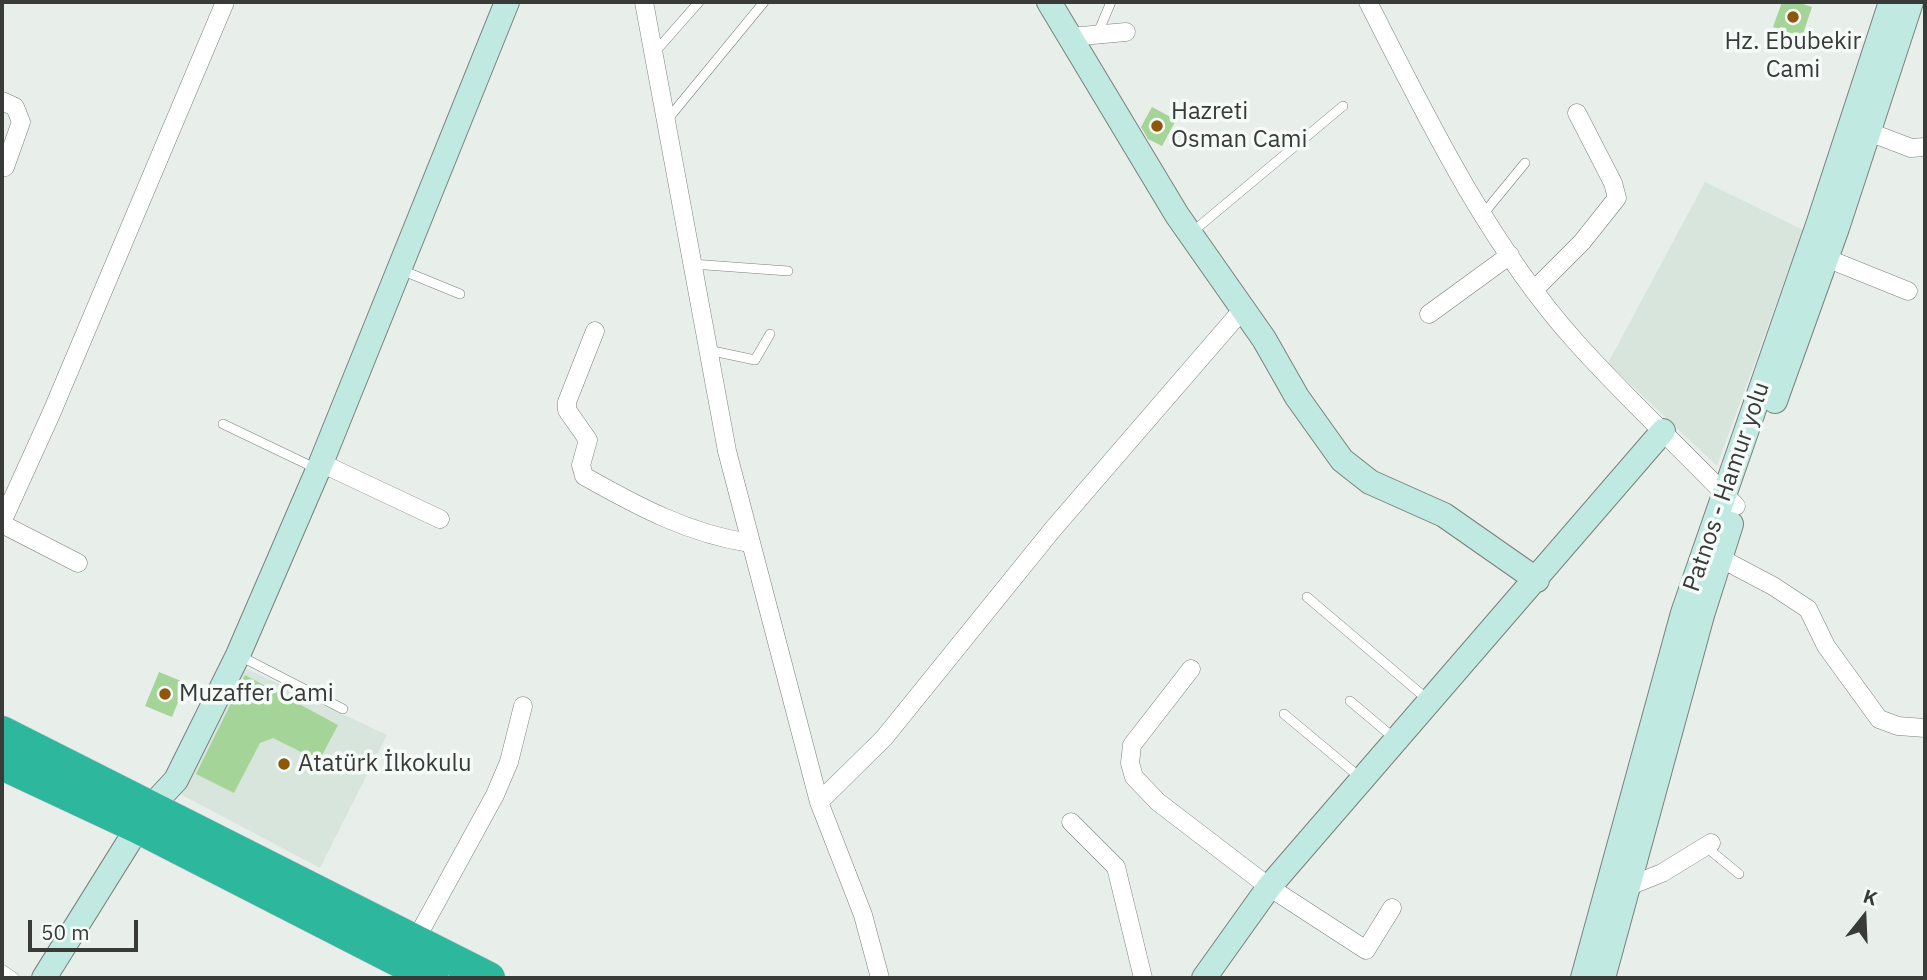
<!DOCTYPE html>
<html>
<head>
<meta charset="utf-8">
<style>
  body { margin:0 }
  #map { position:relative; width:1927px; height:980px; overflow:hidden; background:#e8eeea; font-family:"IBM Plex Sans",sans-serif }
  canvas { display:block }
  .frame { position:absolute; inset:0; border:4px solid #393b39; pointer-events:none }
  .north { position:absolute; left:1829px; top:882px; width:70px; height:70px; -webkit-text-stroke:5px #f5fbf8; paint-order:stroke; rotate:18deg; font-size:19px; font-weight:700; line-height:28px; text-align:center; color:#393b39 }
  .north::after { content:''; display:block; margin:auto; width:24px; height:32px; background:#393b39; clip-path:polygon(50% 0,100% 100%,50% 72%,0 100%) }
  .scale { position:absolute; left:28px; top:920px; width:110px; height:32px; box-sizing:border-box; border:4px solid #393b39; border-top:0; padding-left:9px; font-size:21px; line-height:24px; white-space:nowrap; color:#393b39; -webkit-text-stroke:5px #f5fbf8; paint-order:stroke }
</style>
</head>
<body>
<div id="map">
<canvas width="1927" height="980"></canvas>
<div class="frame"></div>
<div class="north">K</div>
<div class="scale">50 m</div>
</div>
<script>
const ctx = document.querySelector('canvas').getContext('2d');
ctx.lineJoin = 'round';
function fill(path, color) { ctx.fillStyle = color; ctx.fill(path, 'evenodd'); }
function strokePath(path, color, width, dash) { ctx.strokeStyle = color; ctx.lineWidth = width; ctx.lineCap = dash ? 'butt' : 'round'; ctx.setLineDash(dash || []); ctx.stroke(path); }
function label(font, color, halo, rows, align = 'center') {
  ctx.font = font + ' "IBM Plex Sans",sans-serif'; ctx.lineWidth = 7; ctx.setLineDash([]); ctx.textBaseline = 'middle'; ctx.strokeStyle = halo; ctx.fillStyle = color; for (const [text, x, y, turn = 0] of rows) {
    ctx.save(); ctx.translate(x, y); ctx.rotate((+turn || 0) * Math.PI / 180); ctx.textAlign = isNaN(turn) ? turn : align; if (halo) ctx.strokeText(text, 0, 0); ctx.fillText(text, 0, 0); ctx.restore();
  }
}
fill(new Path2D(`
  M1705 182 1803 230 1717 466 1608 363Z
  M243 667 387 735 320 868 180 794Z`), '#d8e5dc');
fill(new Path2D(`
  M1782 2H1797L1812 7 1802 37 1773 27Z
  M1152 107 1176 120 1162 146 1148 139 1141 127Z
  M159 672 186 683 172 717 145 706Z
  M245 675 338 725 319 761 273 738 260 743 234 793 196 774Z`), '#a4d498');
const lane = new Path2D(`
  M1097 35 1111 2
  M654 53 699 2
  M667 120 764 2
  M1484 213 1525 163
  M1191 233 1343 106
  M692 264 788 271
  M399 269 460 294
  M708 350 755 360 770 334
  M223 424 317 469
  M1307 597 1427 699
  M240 656 343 709
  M1350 701 1394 738
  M1284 714 1362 779
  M1705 846 1739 874
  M2 969 15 978`);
const street = new Path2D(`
  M644 2 727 451 819 802 863 915 880 978
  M1368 2C1427 118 1488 244 1576 342 1627 399 1684 451 1736 506
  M1070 37 1126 32
  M2 101 15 107 21 122 5 167
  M1869 132 1911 148 1925 147
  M1826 258 1908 291
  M1535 289 1582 242 1617 198 1613 183 1577 113
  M1429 314 1510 255
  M595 331 567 402V410L588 440 581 465 584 476C637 506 689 534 750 543
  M321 463 440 519
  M2 522 51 414 225 2
  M2 524 78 563
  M1720 558 1773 586 1808 609 1826 646 1879 719 1898 726 1925 728
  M1191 669 1132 745 1130 763 1134 777 1158 802 1269 887 1366 950 1392 908
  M819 802 884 738 1053 529 1243 309
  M1071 822 1116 867 1143 978
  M1627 887 1662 873 1711 843
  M415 941 495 795 509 762 523 706`);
const secondary = new Path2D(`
  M1049 2 1177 215 1264 339 1297 397 1342 460 1370 482 1444 515 1537 580
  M1775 401 1837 228 1911 2
  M44 978 150 808 176 780 238 655 321 463 507 2
  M1204 978 1269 887 1663 431
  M1583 978 1683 613 1819 222 1891 2
  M1603 978 1702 615 1731 524`);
const highway = new Path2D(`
  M2 732 489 978
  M2 764 139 828 432 978`);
strokePath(lane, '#7b817d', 10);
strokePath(street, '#7b817d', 19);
strokePath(secondary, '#7b817d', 26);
strokePath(highway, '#c8c8c8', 33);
strokePath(lane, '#fff', 9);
strokePath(street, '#fff', 18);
strokePath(secondary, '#c0e9e1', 24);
strokePath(highway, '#2db79c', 32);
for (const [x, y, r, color] of [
  [1793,17,7,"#8e580b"],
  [1157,126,7,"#8e580b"],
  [165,694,7,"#8e580b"],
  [284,764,7,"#8e580b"]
]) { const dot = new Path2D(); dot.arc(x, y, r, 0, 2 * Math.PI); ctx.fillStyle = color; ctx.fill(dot); strokePath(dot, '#f5fbf8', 2.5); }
label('24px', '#393b39', '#f5fbf8', [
  ["Hz. Ebubekir",1793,42,"center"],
  ["Cami",1793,70,"center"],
  ["Hazreti",1171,112],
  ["Osman Cami",1171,140],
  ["Muzaffer Cami",179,694],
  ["Atatürk İlkokulu",298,764]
], 'left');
label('24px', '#393b39', '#f5fbf8', [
  ["Patnos - Hamur yolu",1727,487,-71]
]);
</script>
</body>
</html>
